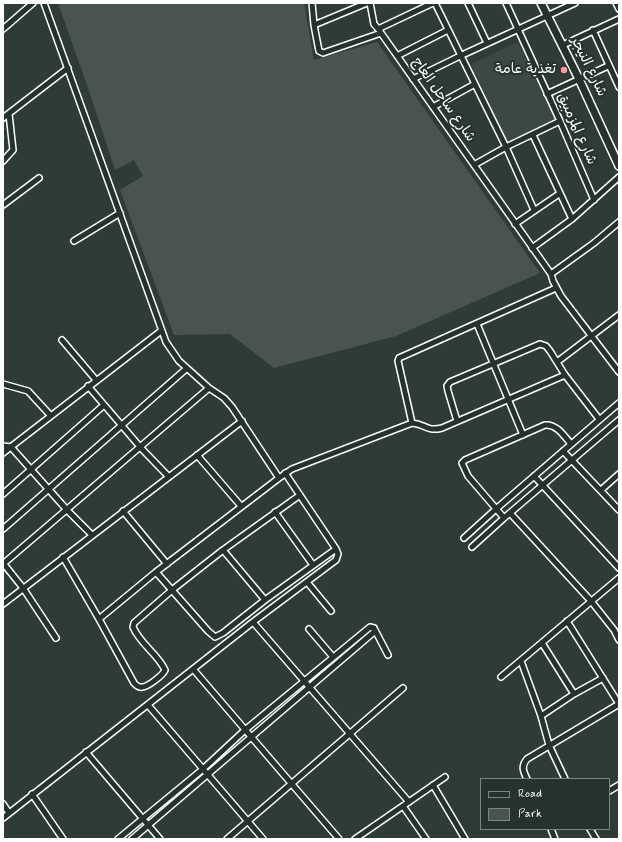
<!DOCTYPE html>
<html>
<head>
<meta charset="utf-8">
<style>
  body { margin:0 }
  #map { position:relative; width:622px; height:842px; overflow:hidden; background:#2f3b35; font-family:Mynerve,sans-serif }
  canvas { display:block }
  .frame { position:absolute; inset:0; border:4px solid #fff; pointer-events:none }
  .legend { position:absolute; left:480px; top:778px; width:130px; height:52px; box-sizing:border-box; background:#26332d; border:1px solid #7d8581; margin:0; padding:5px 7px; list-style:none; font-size:12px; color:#fff }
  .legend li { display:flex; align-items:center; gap:8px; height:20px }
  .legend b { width:20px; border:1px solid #7d8581 }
</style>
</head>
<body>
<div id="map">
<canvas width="622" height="842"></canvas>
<div class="frame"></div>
<ul class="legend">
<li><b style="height:5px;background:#26332d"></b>Road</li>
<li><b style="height:11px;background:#4a544f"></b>Park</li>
</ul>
</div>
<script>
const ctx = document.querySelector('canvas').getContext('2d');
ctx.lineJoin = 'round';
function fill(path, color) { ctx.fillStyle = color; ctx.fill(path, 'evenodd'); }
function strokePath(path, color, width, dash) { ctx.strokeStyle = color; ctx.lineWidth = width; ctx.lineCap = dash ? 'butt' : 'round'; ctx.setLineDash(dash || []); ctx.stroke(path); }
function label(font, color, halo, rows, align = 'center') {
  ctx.font = font + ' Mynerve,"Playpen Sans Arabic",sans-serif'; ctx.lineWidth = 4; ctx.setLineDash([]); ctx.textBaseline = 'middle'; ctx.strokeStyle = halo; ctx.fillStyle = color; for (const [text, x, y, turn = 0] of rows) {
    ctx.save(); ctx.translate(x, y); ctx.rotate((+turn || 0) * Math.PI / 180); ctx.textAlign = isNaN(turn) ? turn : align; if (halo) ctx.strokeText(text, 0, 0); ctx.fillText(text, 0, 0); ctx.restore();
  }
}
fill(new Path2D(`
  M518 42 555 120 507 142 471 64Z`), '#3c4842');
fill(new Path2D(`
  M58 3H304L314 60 377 42 540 273 396 336 274 368 230 334 174 335 120 190 143 176 134 160 115 170 89 91Z`), '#4a544f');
const minor = new Path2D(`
  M44 3 166 342 179 361 209 388
  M312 3 314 25 319 51 323 53 381 33 551 274 553 281 561 296 619 372
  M370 3 374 24 380 31
  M435 3 506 147 534 210
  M468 3 487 43
  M506 3 560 121 594 200
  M616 3 619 9
  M314 25 367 3
  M3 29 33 3
  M378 29 433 3
  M593 30 619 87
  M563 45 619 19
  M397 56 448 30
  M413 79 460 56 575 3
  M547 94 608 66
  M433 107 475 84
  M3 118 68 68
  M533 135 572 219
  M3 161 13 150 9 114
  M474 165 506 147 560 121
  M3 205 39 178
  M515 224 559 194
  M74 241 120 213
  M532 248 572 219 619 177
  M551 274 594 243 619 222
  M477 324 523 435
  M62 340 96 380
  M557 362 619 315
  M3 384 28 391 51 416
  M88 386 141 448 169 477
  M457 421 448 391 447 386 450 382 540 344 546 346 550 351 565 375 599 419
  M412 423 398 361 399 358 556 288
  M3 446 11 447 67 510 92 535
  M563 451 619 510
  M3 453 161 331
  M197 455 241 506
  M534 476 619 568
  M601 490 619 474
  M3 494 104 405
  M123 511 167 564
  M275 512 313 565
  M510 513 591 601 614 630 619 640
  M504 518 468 476 462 463 465 460 545 425C557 424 564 436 571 444
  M3 529 186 369
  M464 538 496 509 619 403
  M472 547 504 518 619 420
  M223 550 265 600
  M63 557 99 619 134 683C136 685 138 688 142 687 148 687 163 675 165 670 158 654 140 644 133 627L134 623 172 590 223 550 300 495
  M3 563 23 588 56 638
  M3 564 209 388 224 398 232 407 279 478
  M156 572 208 631 215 637 223 633 265 600 336 549
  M307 582 331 611
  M3 604 242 421
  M99 619 156 572 279 478 292 469 412 423C426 424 426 432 442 428L565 375
  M567 621 619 704
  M253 622 409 802
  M309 629 333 657
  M375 630 388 655
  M542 643 574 694
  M521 661 541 716 549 745 565 779
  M193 669 339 839
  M501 677 619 578
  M148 705 263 839
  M541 716 574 694 603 678
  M86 752 160 839
  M527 779C523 771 521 766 527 759L619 704
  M433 785 465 839
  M609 791 619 785
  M32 794 63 839
  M3 804 9 813
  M403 806 426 839
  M3 818 253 622 336 560 338 554 336 549 285 473
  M551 829 555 839
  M590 829 596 839
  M118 839 203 769 245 730 370 627 374 628V632L132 839
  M227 839 403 688
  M355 839 445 777`);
const tertiary = new Path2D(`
  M541 3 579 79 619 166`);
strokePath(minor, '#fff', 8);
strokePath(tertiary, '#fff', 10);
strokePath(minor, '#26332d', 5);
strokePath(tertiary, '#26332d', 7);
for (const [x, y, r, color] of [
  [564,70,4,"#ff9aa2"]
]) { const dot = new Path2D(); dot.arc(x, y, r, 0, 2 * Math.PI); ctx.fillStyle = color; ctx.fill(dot); strokePath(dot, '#26332d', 1.5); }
label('14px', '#fff', '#26332d', [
  ["شارع النيجر",588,67,64],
  ["شارع ساحل العاج",443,100,55],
  ["شارع المزمبيق",576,129,66]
]);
label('14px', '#fff', '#26332d', [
  ["تغذية عامة",556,70]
], 'right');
</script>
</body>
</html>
